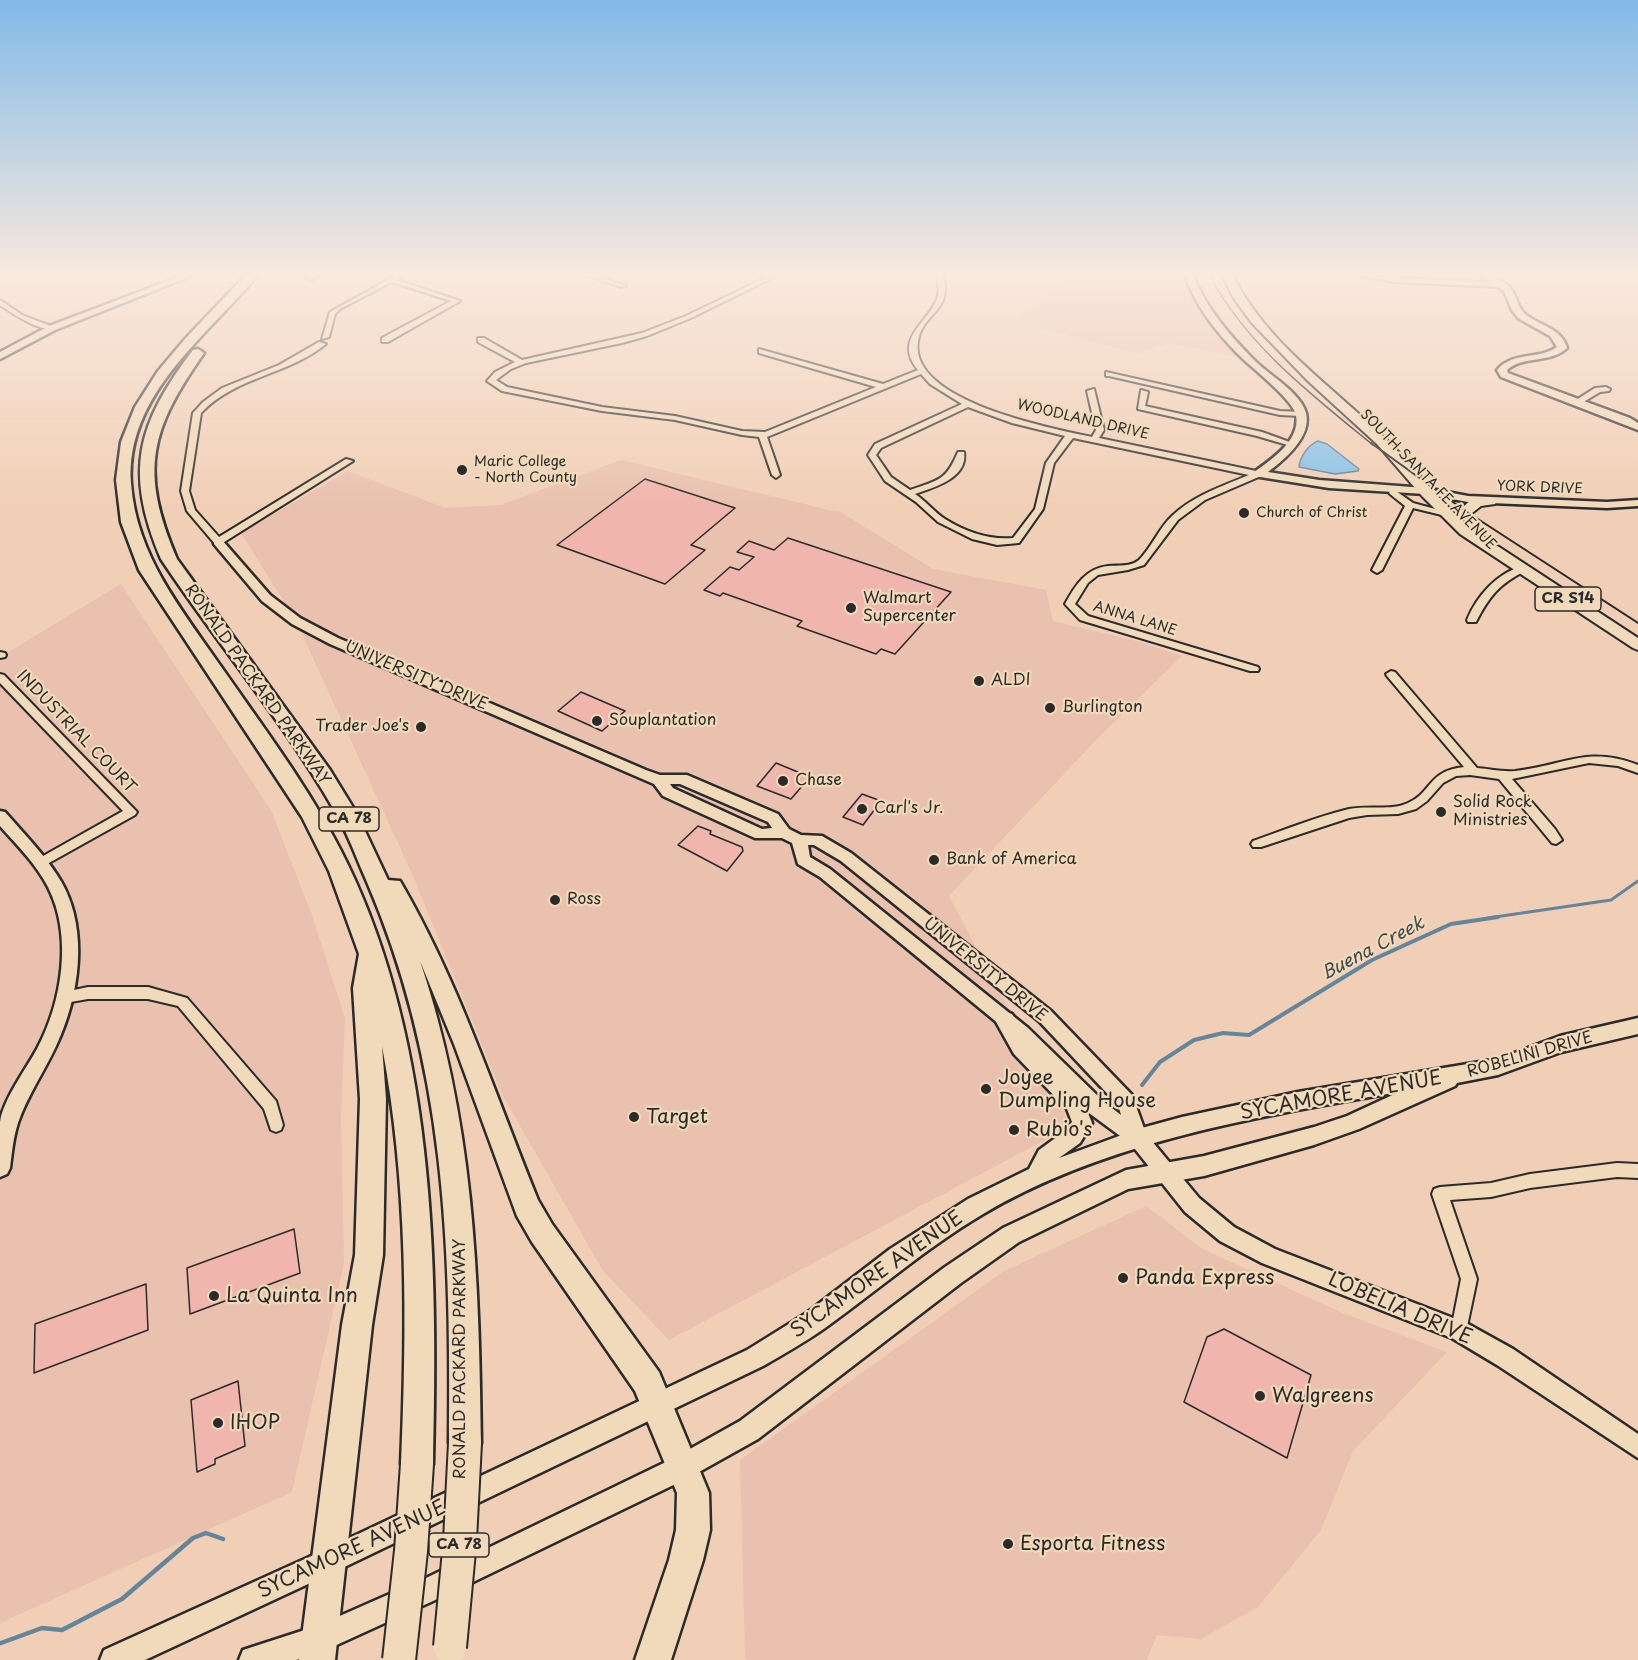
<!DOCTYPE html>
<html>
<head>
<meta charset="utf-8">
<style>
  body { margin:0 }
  canvas { display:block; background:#f1cfb6 }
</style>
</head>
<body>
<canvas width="1638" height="1660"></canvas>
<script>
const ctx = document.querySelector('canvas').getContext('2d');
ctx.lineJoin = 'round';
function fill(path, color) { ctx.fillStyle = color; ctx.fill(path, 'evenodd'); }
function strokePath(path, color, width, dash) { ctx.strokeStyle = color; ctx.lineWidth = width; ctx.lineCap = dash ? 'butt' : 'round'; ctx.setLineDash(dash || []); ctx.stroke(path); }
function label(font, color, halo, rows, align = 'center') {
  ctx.font = font + ' "Playpen Sans",sans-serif'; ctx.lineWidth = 4.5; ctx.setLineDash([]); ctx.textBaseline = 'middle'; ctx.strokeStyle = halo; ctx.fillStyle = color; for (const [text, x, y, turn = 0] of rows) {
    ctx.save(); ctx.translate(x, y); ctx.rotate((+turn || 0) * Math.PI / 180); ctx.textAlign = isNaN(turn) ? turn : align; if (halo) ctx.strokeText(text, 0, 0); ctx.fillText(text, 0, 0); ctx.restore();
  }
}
fill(new Path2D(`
  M1070 276H1184L1201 313 1242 358 1168 343 1137 353 1015 322Z
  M621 460 842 513 933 569 1046 590 1053 621 1137 641 1182 656 1098 738 949 896 1071 1126 669 1340 603 1271 503 1096 413 876 296 621 241 533 348 471 445 508 501 505Z
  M121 584 271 810 313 918 345 1018 341 1119 344 1264 292 1492 0 1623V657Z
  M1146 1206 1203 1249 1338 1311 1447 1352 1353 1451 1321 1530 1258 1607 1201 1639 1157 1635 1147 1660H747L745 1657 740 1460 1004 1271Z`), '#e9c1ae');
const water = new Path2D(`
  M1318 441 1327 444 1359 469 1358 471 1335 474 1299 467C1300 457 1308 445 1318 441Z`);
fill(water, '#89c2e8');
strokePath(water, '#63869c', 1.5);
strokePath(new Path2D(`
  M1488 918 1611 900 1638 881`), '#63869c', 3);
strokePath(new Path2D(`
  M1142 1085 1160 1062 1194 1040 1223 1033 1249 1035 1372 960 1451 924 1498 917`), '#63869c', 4);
strokePath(new Path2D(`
  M1 1643 42 1628 62 1630 122 1599 193 1538 206 1533 223 1539`), '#63869c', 4.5);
const building = new Path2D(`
  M645 479 735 508 691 545 705 550 665 584 557 545Z
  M788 538 951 592 895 654 881 649 876 654 797 626 802 621 723 593 720 596 704 590 730 567 739 570 754 557 737 552 749 541 774 550Z
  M581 692 625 711 602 731 558 711Z
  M776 763 810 777 791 799 757 786Z
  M862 794 881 801 863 825 843 817Z
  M698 826 711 831 710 834 742 847 743 851 727 871 678 845Z
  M294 1229 300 1273 190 1314 187 1268Z
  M146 1284 148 1330 34 1373 35 1324Z
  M1224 1329 1311 1375 1287 1458 1184 1402 1207 1337Z
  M238 1381 245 1446 215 1459V1464L197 1472 191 1400Z`);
fill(building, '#f0b5ac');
strokePath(building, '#2b2b2b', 1.5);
const minor = new Path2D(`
  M310 276H317L311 280H307V278Z
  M395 276 400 277 397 280 460 301 388 342H382V338L451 301 392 282 340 309 335 314 329 337 322 339 330 312Z
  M590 276H598L626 286 621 287Z
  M769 276H776L691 318 647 336 622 343 526 363 511 369 496 380 507 387 602 407 675 416 742 431 765 432 876 387 759 353V349L883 384 918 370C893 339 927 324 937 299 940 291 938 284 937 276H943C953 312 922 313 918 341 908 401 1050 428 1092 437L1096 430 1087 391 1094 389 1104 430 1099 438 1261 472V476L1205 500 1178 520 1144 565 1128 570 1098 575 1088 583 1075 604 1088 616 1258 667 1259 669 1258 671H1250L1080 620 1065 604C1075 586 1086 568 1108 566 1118 565 1131 567 1139 560 1152 547 1159 528 1172 516 1194 495 1223 486 1249 475L1073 438 1054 463 1043 509 1019 543 997 545 972 539 938 522 916 502 885 481 868 455 875 444 962 404 930 384 921 374 767 437 780 475 776 478 772 475 759 437 742 435 675 420 602 411 502 391 487 381 495 372 515 362 478 342V338H484L522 360 642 333 686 316ZM968 407 1012 423 1065 436 1046 463 1035 509 1013 538C989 540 966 532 945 519 934 512 926 501 915 494 935 487 968 478 964 452H958C946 481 938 480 910 490L891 477 876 455 881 448Z
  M1362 276 1501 283 1504 285 1501 287 1393 282Z
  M0 300 22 315 56 328C43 334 11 313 0 305Z
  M319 342 326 344C288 375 234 377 201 413L189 491 195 510 219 537 346 459 353 461 221 544H215L187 511 181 491 193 413 203 402 222 388 279 365Z
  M1106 372 1280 411 1301 412 1305 414 1301 416 1280 415 1109 376H1106Z
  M1606 387 1610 389 1609 391 1600 392 1580 404 1573 402 1595 388Z
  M1141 390 1148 392 1145 406 1262 432 1295 444 1291 446 1257 436 1138 409Z
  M1393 489 1413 503 1450 513 1446 516 1413 508 1382 570 1377 573 1372 570 1405 506 1390 494 1389 492Z
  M1522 566 1525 567V571C1499 584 1489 597 1476 622H1468L1467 620C1477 596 1496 574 1522 566Z
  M0 652 5 653 6 655 5 657 0 658Z
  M1391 671 1395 672 1477 768C1490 769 1502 772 1515 771 1563 766 1587 745 1638 765V773L1618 766 1589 763 1512 779 1555 829 1562 840 1556 844 1552 843 1499 779 1470 775 1456 776 1443 783 1427 801 1416 809 1398 814 1367 815 1349 818 1261 847H1253L1251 844 1253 841C1284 830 1316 817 1349 809 1368 805 1391 811 1408 803 1433 792 1427 771 1464 767L1387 676 1386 674Z
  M0 674 4 675 137 812 135 815 40 868 36 866 34 863 36 860 123 811 0 683Z
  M88 987H148L187 998 276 1101 283 1125 281 1130 276 1132 271 1130 264 1109 178 1006 148 999H88L65 1003 60 1001 58 997 60 993Z
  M1617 1163 1638 1164V1178L1617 1177 1530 1188 1491 1197 1450 1200 1477 1279 1465 1336 1459 1338 1453 1336 1451 1330 1461 1279 1432 1194 1434 1189 1440 1187 1491 1183 1530 1174Z`);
const tertiary = new Path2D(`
  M181 276H191L55 330 0 359V352L49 326Z
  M1185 276H1193C1207 309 1229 335 1255 361 1270 376 1300 392 1306 413 1312 437 1284 460 1268 472L1319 480 1425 488 1468 496 1607 502 1638 500V506L1607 508 1468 502 1425 494 1329 488 1254 476V472C1271 460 1301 440 1296 415 1293 399 1249 366 1236 352 1214 329 1196 306 1185 276Z
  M1481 276C1494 275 1510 283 1515 296 1518 302 1519 308 1524 313 1538 326 1561 327 1567 348 1550 364 1523 355 1507 370L1508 373 1630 418 1638 423V430L1501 377 1497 370C1513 351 1539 360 1557 347L1550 336 1518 318 1512 310 1504 291Z
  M218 539 222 540 270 595 300 618 338 638 646 770 660 775H687L778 814 789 829 801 835 822 836 851 853 1051 1011 1132 1095 1146 1134 1199 1198 1234 1227 1275 1249 1466 1323 1513 1349 1638 1434V1458L1497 1365 1452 1338 1262 1263 1220 1241 1185 1212 1131 1144 1089 1113 1016 1038 820 877 798 864 792 843 782 838H755L663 796 654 784 330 644 292 624 262 601 214 544V540ZM670 784H680L768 822 772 828 762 829 673 788ZM808 845H814L841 861 1039 1021 1118 1105 1121 1115 1103 1101 1028 1028 830 869 810 857Z
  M0 811 5 812C25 835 47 857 62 883 89 932 79 997 56 1046 44 1072 27 1096 18 1123 13 1138 12 1153 10 1168L7 1174 0 1177C0 1159 0 1140 0 1122 3 1100 26 1069 37 1049 62 1002 73 936 48 887 36 864 17 845 0 826Z`);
const secondary = new Path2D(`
  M1005 1012 1012 1014 1028 1042 1082 1098 1092 1123 1080 1143 1059 1158 1138 1129 1182 1117 1298 1092 1498 1059 1560 1036 1638 1018V1034L1561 1052 1498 1075 1457 1083 1455 1086 1359 1129 1314 1145 1204 1176 1128 1189 1019 1242 961 1283 758 1439 690 1477 444 1596 319 1653 296 1660H239L243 1650 317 1626 426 1578 672 1459 740 1421 945 1267 1003 1228 1126 1170 1204 1156 1314 1127 1347 1116 1399 1092C1260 1116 1106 1141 983 1214 927 1247 878 1290 825 1328 805 1342 784 1354 763 1366L336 1571 145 1660H100L104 1650 318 1553 747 1350 808 1312 890 1249 968 1199 1029 1169 1039 1150 1061 1134 1072 1122 1067 1109 1014 1054 995 1020 998 1014Z`);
const primary = new Path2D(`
  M1223 276H1233C1267 344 1333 387 1386 439 1410 463 1431 490 1455 514L1472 499 1495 498 1497 501 1495 504 1481 506 1467 517H1459L1470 528 1638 638V650L1633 648 1460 534 1422 496 1377 444 1308 381 1251 322 1233 297Z`);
const motorway = new Path2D(`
  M245 276H257C207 336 125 395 131 483 136 556 182 610 222 668 263 727 307 785 340 849 435 1032 438 1262 433 1464L428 1475 417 1480 406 1475 401 1464C407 1324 408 1184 382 1046L386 1099 383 1255 372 1325 335 1660H299L342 1325 355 1255 360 1099 353 988 359 954 329 871 302 817 139 570 121 522 116 480 121 442 135 407 158 371 185 339Z
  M198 349 204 353C150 430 139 470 177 559L330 770 357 814 388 880 400 881C459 982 494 1092 538 1200L552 1224 659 1372 709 1493 710 1530 703 1560 671 1660H635L669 1560 676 1530 677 1493 635 1391 532 1242 517 1216 454 1044 420 961C474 1122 479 1275 481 1443L476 1454 465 1459 454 1454 449 1443C451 1247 446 1066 367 882 356 857 347 831 333 808 283 721 217 643 161 559 124 471 137 424 193 350Z`);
strokePath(minor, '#2b2b2b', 4);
strokePath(tertiary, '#2b2b2b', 5);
strokePath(secondary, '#2b2b2b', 5);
strokePath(primary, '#2b2b2b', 4);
strokePath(motorway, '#2b2b2b', 5);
fill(minor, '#f1daba');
fill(tertiary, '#f1daba');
fill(secondary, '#f1daba');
fill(primary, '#f1daba');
fill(motorway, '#f1daba');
strokePath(new Path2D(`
  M1210 276C1247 346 1313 396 1373 445`), '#2b2b2b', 1.5);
strokePath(new Path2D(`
  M1371 443 1464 510 1638 623`), '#2b2b2b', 2);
const motorwayBridge = new Path2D(`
  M450 1647 460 1540 465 1443
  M399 1660 411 1551 417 1464`);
strokePath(motorwayBridge, '#2b2b2b', 36, []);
strokePath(motorwayBridge, '#f1daba', 32);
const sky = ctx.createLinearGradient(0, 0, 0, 508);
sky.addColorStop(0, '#82bae8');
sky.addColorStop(0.54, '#f9e9de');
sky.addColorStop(1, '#f9e9de00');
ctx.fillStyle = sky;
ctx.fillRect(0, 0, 1638, 508);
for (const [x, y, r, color] of [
  [462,470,6,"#2b2b2b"],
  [1244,513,6,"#2b2b2b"],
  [851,608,6,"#2b2b2b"],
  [979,681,6,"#2b2b2b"],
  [1050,708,6,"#2b2b2b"],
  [597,721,6,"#2b2b2b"],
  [421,727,6,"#2b2b2b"],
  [783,781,6,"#2b2b2b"],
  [862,809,6,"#2b2b2b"],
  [1441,812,6,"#2b2b2b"],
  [934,860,6,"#2b2b2b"],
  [555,900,6,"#2b2b2b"],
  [986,1089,6,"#2b2b2b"],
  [634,1117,6,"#2b2b2b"],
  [1014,1130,6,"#2b2b2b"],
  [1123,1278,6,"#2b2b2b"],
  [214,1296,6,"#2b2b2b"],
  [1260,1396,6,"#2b2b2b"],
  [218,1423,6,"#2b2b2b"],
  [1008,1544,6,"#2b2b2b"]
]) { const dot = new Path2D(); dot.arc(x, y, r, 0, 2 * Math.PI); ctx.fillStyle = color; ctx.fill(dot); strokePath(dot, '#f1daba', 2); }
label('14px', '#2b2b2b', '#f1daba', [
  ["WOODLAND DRIVE",1083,420,13],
  ["SOUTH SANTA FE AVENUE",1428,480,46],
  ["YORK DRIVE",1540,488,2],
  ["ANNA LANE",1135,619,17]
]);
label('14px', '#2b2b2b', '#f1daba', [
  ["Maric College",474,462],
  ["- North County",474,478],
  ["Church of Christ",1256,513]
], 'left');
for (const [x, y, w] of [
  [1568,599,66],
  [349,819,60],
  [459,1545,60]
]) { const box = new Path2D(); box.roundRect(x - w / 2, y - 12, w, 24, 4.5); ctx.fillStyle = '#f1daba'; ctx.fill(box); strokePath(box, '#2b2b2b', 1.5); }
label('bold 15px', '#2b2b2b', null, [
  ["CR S14",1568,599],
  ["CA 78",349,819],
  ["CA 78",459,1545]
]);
label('16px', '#2b2b2b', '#f1daba', [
  ["Walmart",863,599],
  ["Supercenter",863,617],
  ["ALDI",991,681],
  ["Burlington",1062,708],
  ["Souplantation",609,721],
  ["Trader Joe's",409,727,"right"],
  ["Chase",795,781],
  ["Solid Rock",1453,803],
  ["Ministries",1453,821],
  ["Carl's Jr.",874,809],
  ["Bank of America",946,860],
  ["Ross",567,900]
], 'left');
label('16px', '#2b2b2b', '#f1daba', [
  ["UNIVERSITY DRIVE",416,676,23],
  ["RONALD PACKARD PARKWAY",257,685,55],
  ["INDUSTRIAL COURT",76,732,46],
  ["UNIVERSITY DRIVE",985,970,39],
  ["ROBELINI DRIVE",1530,1055,-16],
  ["RONALD PACKARD PARKWAY",461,1359,-90]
]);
label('italic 18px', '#3e4951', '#f1daba', [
  ["Buena Creek",1373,949,-28]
]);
label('20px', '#2b2b2b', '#f1daba', [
  ["Joyee",998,1078],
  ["Dumpling House",998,1101],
  ["Target",646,1117],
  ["Rubio's",1026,1130],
  ["Panda Express",1135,1278],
  ["La Quinta Inn",226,1296],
  ["Walgreens",1272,1396],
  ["IHOP",230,1423],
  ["Esporta Fitness",1020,1544]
], 'left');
label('20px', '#2b2b2b', '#f1daba', [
  ["SYCAMORE AVENUE",1341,1096,-10],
  ["SYCAMORE AVENUE",877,1275,-35],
  ["LOBELIA DRIVE",1400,1309,23],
  ["SYCAMORE AVENUE",352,1550,-25]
]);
</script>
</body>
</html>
